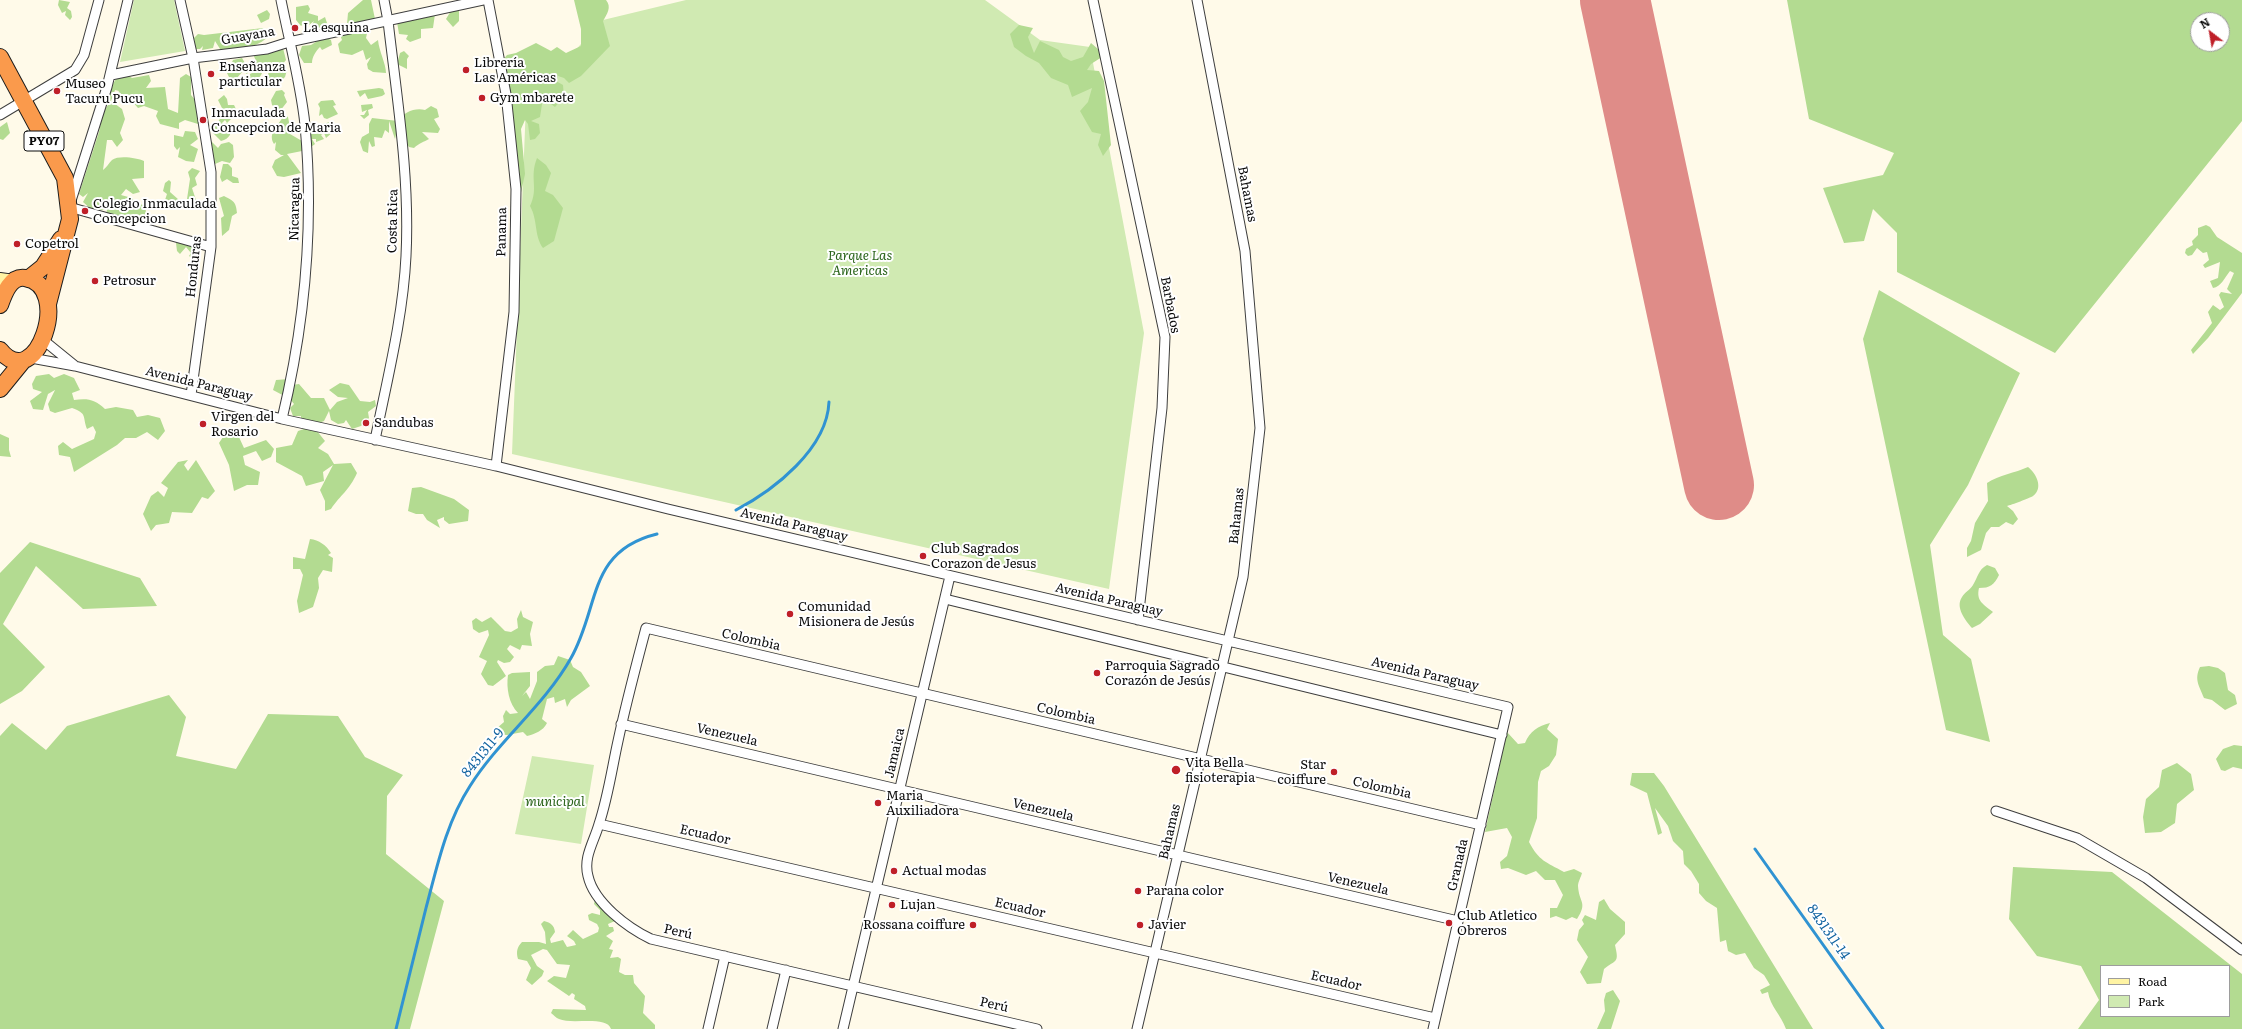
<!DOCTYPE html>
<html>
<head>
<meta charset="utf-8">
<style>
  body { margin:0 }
  #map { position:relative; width:2242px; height:1029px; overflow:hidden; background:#fffae9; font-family:Literata,serif }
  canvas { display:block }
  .legend { position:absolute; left:2100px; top:965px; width:130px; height:52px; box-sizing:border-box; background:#fff; border:1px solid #9d9d9d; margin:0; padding:5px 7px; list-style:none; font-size:12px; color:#0b0b0b }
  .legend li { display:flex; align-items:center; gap:8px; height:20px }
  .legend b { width:20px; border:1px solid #9d9d9d }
  .north { position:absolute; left:2190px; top:12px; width:40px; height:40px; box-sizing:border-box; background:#fff; border:1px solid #9d9d9d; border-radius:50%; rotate:329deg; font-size:11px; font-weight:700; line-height:16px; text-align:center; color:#0b0b0b }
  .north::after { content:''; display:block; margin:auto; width:14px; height:18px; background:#bf1f28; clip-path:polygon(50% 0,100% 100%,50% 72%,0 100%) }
</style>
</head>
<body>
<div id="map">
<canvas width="2242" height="1029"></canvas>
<ul class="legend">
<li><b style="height:5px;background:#fff4a4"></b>Road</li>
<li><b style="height:11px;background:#d0eab2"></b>Park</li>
</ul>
<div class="north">N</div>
</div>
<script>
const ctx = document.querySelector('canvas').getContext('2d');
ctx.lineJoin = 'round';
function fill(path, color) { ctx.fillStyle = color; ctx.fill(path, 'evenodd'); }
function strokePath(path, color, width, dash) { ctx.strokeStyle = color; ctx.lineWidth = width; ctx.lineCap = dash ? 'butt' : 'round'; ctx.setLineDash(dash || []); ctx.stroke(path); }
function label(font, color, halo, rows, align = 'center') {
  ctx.font = font + ' Literata,serif'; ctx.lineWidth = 4; ctx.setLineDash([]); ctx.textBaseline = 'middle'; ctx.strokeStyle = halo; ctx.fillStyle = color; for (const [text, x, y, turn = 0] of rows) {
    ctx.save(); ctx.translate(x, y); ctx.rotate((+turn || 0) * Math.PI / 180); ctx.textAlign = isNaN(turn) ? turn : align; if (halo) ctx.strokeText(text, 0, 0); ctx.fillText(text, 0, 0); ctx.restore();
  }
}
fill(new Path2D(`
  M134 0H174L185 51 120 62Z
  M686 0H985L1040 40 1090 47 1144 333 1109 589 512 454 526 104 603 20Z
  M532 756 594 765 581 844 515 834Z`), '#d0eab2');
fill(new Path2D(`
  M59 0 70 2 67 8 71 11 72 17 70 20 65 15 66 11 62 13 58 5Z
  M363 0H371L375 19 347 24 348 13Z
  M574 0H606C612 7 607 14 603 21L610 46 581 76 569 83 564 78 558 76 556 81 563 85 564 97 555 107 543 98 540 117 531 121 539 124 540 133 535 139 530 140 528 124 525 120 521 129 525 174 518 206 509 124 501 94 503 82 502 61 507 55 516 53 536 43 551 51 557 47 566 53 581 46V29Z
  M1787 0H2242V121L2055 353 1897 272V233L1873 209 1864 241 1844 243 1823 188 1883 175 1894 153 1809 119ZM2198 20H2222V44H2198Z
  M308 5 310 9 308 13 318 16V21L325 17 327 23 319 28 312 25 314 21 309 25 306 21 301 26 296 20V7Z
  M452 9 459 10V21L453 27 446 19Z
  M267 10 270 14 269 19 261 23 257 15Z
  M435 14 433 28 421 29V38L410 42 406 39 408 35 399 34 397 22Z
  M1019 25 1033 28 1028 37 1034 53 1040 41 1059 50 1063 57 1071 61 1083 57 1091 43 1105 55 1091 64 1087 70 1099 71 1104 81 1111 145 1103 156 1098 145 1101 134 1092 132 1080 111 1088 102 1092 88 1072 97 1068 85 1051 78 1039 63 1026 56 1014 47 1010 34Z
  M263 28 265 32 268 29 271 32C262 49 238 48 222 52L215 41 213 48 202 50 203 46 200 49H195L194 38 198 34 204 35Z
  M368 29 366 38 371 45 378 40C379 51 386 64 386 73L373 72 368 69 367 64 371 57 366 60 363 50 352 55 340 53 338 44 342 40 339 32Z
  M324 37 331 40 332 45 322 50 320 47C316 51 312 57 312 63H304L299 55 302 46 311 45Z
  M277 48H283L286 60 282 65 287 70 285 77 273 88 267 79 271 62 263 66C263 76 259 78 251 83L250 74 254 72 256 61 253 54 270 53Z
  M404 51 409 56 407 59V69L397 64 400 53Z
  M242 58 249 70 247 74 243 71 236 79H230L227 73 233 60Z
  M186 74 191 77V95L196 101 203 120 198 124 185 120 179 123V129L160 124 156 116 158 111 144 106 138 108 131 100 134 95 116 98 119 91 115 90 111 101 122 109 125 119 120 133 123 140 117 147 112 140H107L103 170C106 168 109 163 112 160 119 155 137 158 144 161V178L132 179 140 192 133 194 126 189 121 195 132 198 136 204 145 205 147 220 139 224 135 217 131 220 116 215 106 218 107 209 93 211 83 202 88 193 83 197 79 194 99 132 103 112 108 105 107 87 113 84 117 77 127 75 132 78 149 75 151 81 146 88 165 87 168 109 178 113 180 78Z
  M379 88 383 89 385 94 382 96 368 99 365 93 360 97 357 91Z
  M282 90 285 93 284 95 287 102 280 111 272 105 271 100 276 91Z
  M224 95 227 99 228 105H234L239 115 234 110V116L227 123 225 120 222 123 231 124C232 133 230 139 221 141L212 132 221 117 223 110 218 100Z
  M333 100 336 105 333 106 338 114 327 119 324 118 322 114 319 116 320 108 318 104 321 101Z
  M372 104 373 108 368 110 369 115 364 119 360 115H364L367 110 362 112 361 105Z
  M431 106 437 109 439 117 434 119 440 129 438 133 422 132 429 139C424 142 419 143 414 148L409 147 397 129 395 139 389 121V133L385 130 382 138 374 137 375 146 372 147 369 141 368 153 363 151 360 142 362 137 369 133V124L372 118 398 121C403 112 416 107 425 110Z
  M284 115 288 117 289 122 291 121 302 128 290 134 302 141V151L287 154 301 173 284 177 277 176 272 167 275 160 284 155H281L275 150 276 142 274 144C267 133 279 125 284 115Z
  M7 122 10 133 3 140 0 139V127Z
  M330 122 334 131 326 138 324 133 321 135 324 139 316 142V139H312L315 144 311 147H305L308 127 311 123 319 125Z
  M185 131 195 132 198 139 190 145 198 149 194 162 186 161 178 157 180 147 177 150 174 146V135L183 137Z
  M210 140 218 148 221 144 229 142 233 145 234 157 230 163 222 161 215 164 212 161Z
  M537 158 546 165 551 173 545 191 553 195 563 208 554 241 543 248C534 236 538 220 530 206 539 188 529 178 537 158Z
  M223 164H228L232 168V176L238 178 239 183H233L227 179 222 182 220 177Z
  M192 168 200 171 195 178 197 185 192 188 196 200 187 199 190 179 188 172Z
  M169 180 171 182 170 192 179 200 177 207H171L165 200 167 194 163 191 165 183Z
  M224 196C234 201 236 202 237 213L232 216 229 230 222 236 221 218 224 216 219 198Z
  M2206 225 2210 227 2217 237 2242 253V293L2208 338 2193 354 2191 350 2212 323 2208 312 2213 305 2220 310 2224 307 2219 295 2221 292 2232 294 2227 289 2234 273 2230 271C2225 277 2221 287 2213 288L2210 281 2218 278 2220 262 2205 268 2203 265 2209 260 2207 252 2203 253 2197 248 2192 255 2188 256 2185 253 2186 249 2193 245 2192 241 2198 235V228Z
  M185 239 193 242 199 254 192 258 189 256 191 253 186 247 180 254 177 251 176 243Z
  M1879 290 2020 373 1968 485 1930 545 1943 635 1971 659 1990 742 1946 730 1863 339Z
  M49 374 54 378 64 374 74 378 80 390 72 393 74 400C87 398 95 399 105 409L116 407 133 410 137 417 148 415 160 418 165 431 158 440 147 432 136 438H125L117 445 74 472 70 457 59 455 58 446 63 442 72 449 94 439 96 432 93 426 87 429C82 416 88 414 72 408L55 413 50 411 48 404 55 390 48 394 43 410 33 409 30 401 42 392 33 389 32 384 36 376Z
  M289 379 292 385 299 384 311 398H324L330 410 337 402 348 398 338 397 329 390 340 383 349 385 360 401 370 402 375 400 376 406 368 412 369 418 361 426 352 429 346 420 344 423 338 424 331 420 329 411 324 421 316 424 301 421V416H293L290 408 294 404 290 399 273 390 276 380Z
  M313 426 325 441 318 448 328 454 334 464 351 463 357 473C349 491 341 494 331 509L325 511V501L320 490 333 465 323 472 324 481 306 486 302 476 276 462V448L292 445 298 431Z
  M227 431 238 435 244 448 266 440 274 449 271 457 262 461 256 451 243 456 245 465 260 472 258 485H247L234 491 229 465 219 443Z
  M0 434 9 438V450L11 457 0 456Z
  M188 460 184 465 188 471 196 460 215 491 208 499 202 497 192 513 172 512 169 523 156 525 151 531 143 514 151 496 158 491 164 497 168 488 161 483 178 462Z
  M2028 467C2036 473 2044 488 2033 496 2030 498 2011 505 2007 506L2013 511 2018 519 2013 525 2006 522 1999 527H1991L1986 533 1981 550 1967 557V548L1971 541 1975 523 1988 501 1987 483C1999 475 2015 473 2028 467Z
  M421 487 454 499 469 510 468 521 449 524 444 520V517L437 520 440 528 427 520 423 514H416L408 511 412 488Z
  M310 539C319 540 326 545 331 553L328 555 333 558 332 572 323 570 318 578 319 588 313 607 299 613 297 601 303 575 300 569H293V557L305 559Z
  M30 542 140 578 157 606 83 609 36 566 3 624 45 667 22 691 0 704V573Z
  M1987 565 1995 568 1999 575C1994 585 1990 588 1979 588 1976 601 1983 604 1993 612L1980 624 1972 628C1965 620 1955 607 1962 597 1965 592 1970 590 1973 585 1978 577 1978 570 1987 565Z
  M521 610 523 617 533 622 530 634 532 646 522 645 520 650 510 645 507 649 514 657 510 662 504 663 498 660 497 662 506 676 493 686 488 685 481 674 487 661 479 657 489 635 488 630 479 633 473 629 472 621 476 618 482 622 491 617 505 631 511 632 518 628 517 619Z
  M558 656 570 660 573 667 581 672 590 686 571 700 567 707 565 699 555 703 554 697 547 699 542 719 547 723C543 731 535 734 527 736L523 732 507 735 496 734 497 728 504 722 503 716 506 710 510 714 518 713C509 704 506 688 508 675L512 673 530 672V686L522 696 526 692 530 699 537 681V672L545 666 554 665Z
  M2209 666 2218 668 2225 673 2228 690 2235 695 2237 704 2225 710 2212 700 2204 698C2199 685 2194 680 2200 667Z
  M169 695 186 717 176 756 236 769 268 714 338 716 365 757 403 775 387 796 386 854 444 901 410 1029H0V736L12 723 46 750 67 726Z
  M1550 723 1547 729 1558 739 1556 755 1549 766 1541 771 1538 782 1537 818 1529 842C1539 861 1546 862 1564 872L1574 869 1582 873C1581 877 1578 882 1578 886 1579 903 1588 902 1577 919L1572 917 1566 920 1556 916 1550 918V908H1557L1563 895 1555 880H1545L1536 871 1526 875 1508 868 1501 869 1500 862 1507 856 1512 837 1507 828 1485 832 1507 732 1518 744 1525 743C1530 731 1538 726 1550 723Z
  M2234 745 2242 746V769L2233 767 2225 771 2221 770 2216 759 2223 749Z
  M2177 763 2191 774 2194 790 2177 804 2175 823 2161 832 2145 833 2143 817 2146 799 2159 787 2162 770Z
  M1632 773H1654L1664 786 1813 1029H1786C1781 1015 1770 1006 1768 992L1762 994 1760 990 1770 985 1764 975 1754 968 1745 953 1736 955 1728 951 1726 940 1720 942 1717 908 1706 901 1699 893V884L1691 871 1684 864 1683 851 1673 841 1668 826 1655 808 1662 833 1658 835 1647 793 1630 785Z
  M2013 867 2112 872 2242 974V1029H2078L2099 1000 2081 966 2037 956 2009 919ZM2101 966H2229V1016H2101Z
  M599 899 606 914 610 915 615 921 608 924 609 927H613L614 931 606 936 613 941 609 949 613 950 610 958 618 957 621 959 619 972 625 975H633L634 983 645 996 643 1013 655 1025V1029H611C607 1015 572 1025 559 1019 556 1018 554 1015 551 1013L553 1009 586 1010 585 1006 574 999 575 995 572 993 569 996 547 981 554 976 566 978 570 965 557 964 547 950 543 949 531 955 537 966 544 971 542 976 532 985 526 980 531 968 527 961 518 959C516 952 517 947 522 942H539L546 944 545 932 541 924 544 921C551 923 554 925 555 932L550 939 551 943 563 940 567 947 576 945 574 941 567 936 573 930 583 939 598 932 599 928 597 924 589 920 588 915 592 913 600 915V910L594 904 595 900Z
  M1604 899 1610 909 1625 922V934L1615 945C1619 963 1617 959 1604 969L1601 983 1587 984 1580 972 1588 957 1577 940 1579 930 1584 924 1582 920 1585 915 1596 920 1599 902Z
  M1613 990 1620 1001 1611 1029H1597L1605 1011 1604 1000 1606 993Z`), '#b3db91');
strokePath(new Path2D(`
  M736 510C774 490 827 449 829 402
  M1755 849 1883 1029
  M396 1029C406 989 416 949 426 908 437 867 446 823 470 786 499 740 544 706 571 658 600 607 587 551 657 534`), '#3093d2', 3);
strokePath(new Path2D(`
  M1615 0 1719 485`), '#df8c88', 70);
const street = new Path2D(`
  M128 0 107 87 69 207 211 247
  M180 0 193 58 211 172V247L191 395
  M281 0C289 40 301 85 305 125 314 223 305 323 282 419
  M488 0 506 94 516 189 514 312 496 466
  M1093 0 1165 337 1162 408 1138 620
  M111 75 193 58 267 49 289 42 483 0
  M0 115 75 70 84 55 99 0
  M42 339 74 365
  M31 358 75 366 282 419 496 466 668 509 1508 707 1433 1029
  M375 440C387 380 403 318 406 256 410 177 397 99 388 21L384 0
  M945 599 1502 735
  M621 724 1458 921
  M1996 811 2077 838 2146 878 2242 950
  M599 824 1435 1018
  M708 1029 725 956
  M772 1029 786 970
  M843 1029 950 576
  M1037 1029 651 939C628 928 594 903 588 876 583 857 594 842 599 824 608 797 612 768 618 741 626 703 636 666 646 628L1481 825
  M1137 1029 1243 577 1260 428 1245 251 1197 0`);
const secondary = new Path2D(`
  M0 279 14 281`);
const highway = new Path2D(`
  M0 57 65 178 70 219 48 304
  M28 279 43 267 61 239
  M0 305C4 294 10 276 25 278 74 285 36 396 0 350
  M0 389 22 362`);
strokePath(street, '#3e3e3e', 11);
strokePath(secondary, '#2d2d2d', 14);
strokePath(highway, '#1c1c1c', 18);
strokePath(street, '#fff', 9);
strokePath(secondary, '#fff4a4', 12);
strokePath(highway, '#fa9a4c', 16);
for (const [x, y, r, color] of [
  [295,28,4,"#bf1f28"],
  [466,70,4,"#bf1f28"],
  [211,74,4,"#bf1f28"],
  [57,91,4,"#bf1f28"],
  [482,98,4,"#bf1f28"],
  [203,120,4,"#bf1f28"],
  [85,211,4,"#bf1f28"],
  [17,244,4,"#bf1f28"],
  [95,281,4,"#bf1f28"],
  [366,423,4,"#bf1f28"],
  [203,424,4,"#bf1f28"],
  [923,556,4,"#bf1f28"],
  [790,614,4,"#bf1f28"],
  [1097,673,4,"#bf1f28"],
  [1176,770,5,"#bf1f28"],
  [1334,772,4,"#bf1f28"],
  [878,803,4,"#bf1f28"],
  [894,871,4,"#bf1f28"],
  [1138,891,4,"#bf1f28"],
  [892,905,4,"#bf1f28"],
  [1449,923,4,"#bf1f28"],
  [973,925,4,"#bf1f28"],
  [1140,925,4,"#bf1f28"]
]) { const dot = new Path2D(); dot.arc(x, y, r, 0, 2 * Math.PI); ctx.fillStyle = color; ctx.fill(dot); strokePath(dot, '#fff', 1.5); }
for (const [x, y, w] of [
  [44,141,40]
]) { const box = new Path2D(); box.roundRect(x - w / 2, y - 10, w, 20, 3); ctx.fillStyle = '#fff'; ctx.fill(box); strokePath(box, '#0b0b0b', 1); }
label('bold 12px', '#0b0b0b', null, [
  ["PY07",44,141]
]);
label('13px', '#0b0b0b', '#fff', [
  ["La esquina",303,28],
  ["Librería",474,63],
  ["Las Américas",474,78],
  ["Enseñanza",219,67],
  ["particular",219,82],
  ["Museo",65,84],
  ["Tacuru Pucu",65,99],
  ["Gym mbarete",490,98],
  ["Inmaculada",211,113],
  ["Concepcion de Maria",211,128],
  ["Colegio Inmaculada",93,204],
  ["Concepcion",93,219],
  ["Copetrol",25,244],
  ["Petrosur",103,281],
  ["Virgen del",211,417],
  ["Rosario",211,432],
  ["Sandubas",374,423],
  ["Club Sagrados",931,549],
  ["Corazon de Jesus",931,564],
  ["Comunidad",798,607],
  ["Misionera de Jesús",798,622],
  ["Parroquia Sagrado",1105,666],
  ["Corazón de Jesús",1105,681],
  ["Vita Bella",1185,763],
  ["fisioterapia",1185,778],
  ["Star",1326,765,"right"],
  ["coiffure",1326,780,"right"],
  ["Maria",886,796],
  ["Auxiliadora",886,811],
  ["Actual modas",902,871],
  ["Parana color",1146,891],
  ["Lujan",900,905],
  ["Club Atletico",1457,916],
  ["Obreros",1457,931],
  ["Rossana coiffure",965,925,"right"],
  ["Javier",1148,925]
], 'left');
label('13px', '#0b0b0b', '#fff', [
  ["Guayana",248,36,-10],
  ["Bahamas",1247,194,79],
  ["Nicaragua",295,209,-89],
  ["Costa Rica",393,221,-89],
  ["Panama",502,232,-89],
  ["Honduras",194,267,-84],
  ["Barbados",1170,305,79],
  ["Avenida Paraguay",199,384,14],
  ["Bahamas",1237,516,-84],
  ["Avenida Paraguay",794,525,13],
  ["Avenida Paraguay",1109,600,13],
  ["Colombia",751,640,13],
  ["Avenida Paraguay",1425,674,13],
  ["Colombia",1066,714,13],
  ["Venezuela",727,735,13],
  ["Jamaica",895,753,-77],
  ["Colombia",1382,788,13],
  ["Venezuela",1043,810,13],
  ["Bahamas",1170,832,-77],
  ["Ecuador",705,835,13],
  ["Granada",1458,865,-77],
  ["Venezuela",1358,884,13],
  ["Ecuador",1020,908,13],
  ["Perú",678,932,13],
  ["Ecuador",1336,981,13],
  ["Perú",994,1005,13]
]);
label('italic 13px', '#2a641a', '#fff', [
  ["Parque Las",860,256],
  ["Americas",860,271],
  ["municipal",555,802]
]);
label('italic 14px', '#1163a0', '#fff', [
  ["8431311-9",483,753,-51],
  ["8431311-14",1828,932,55]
]);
</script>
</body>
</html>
